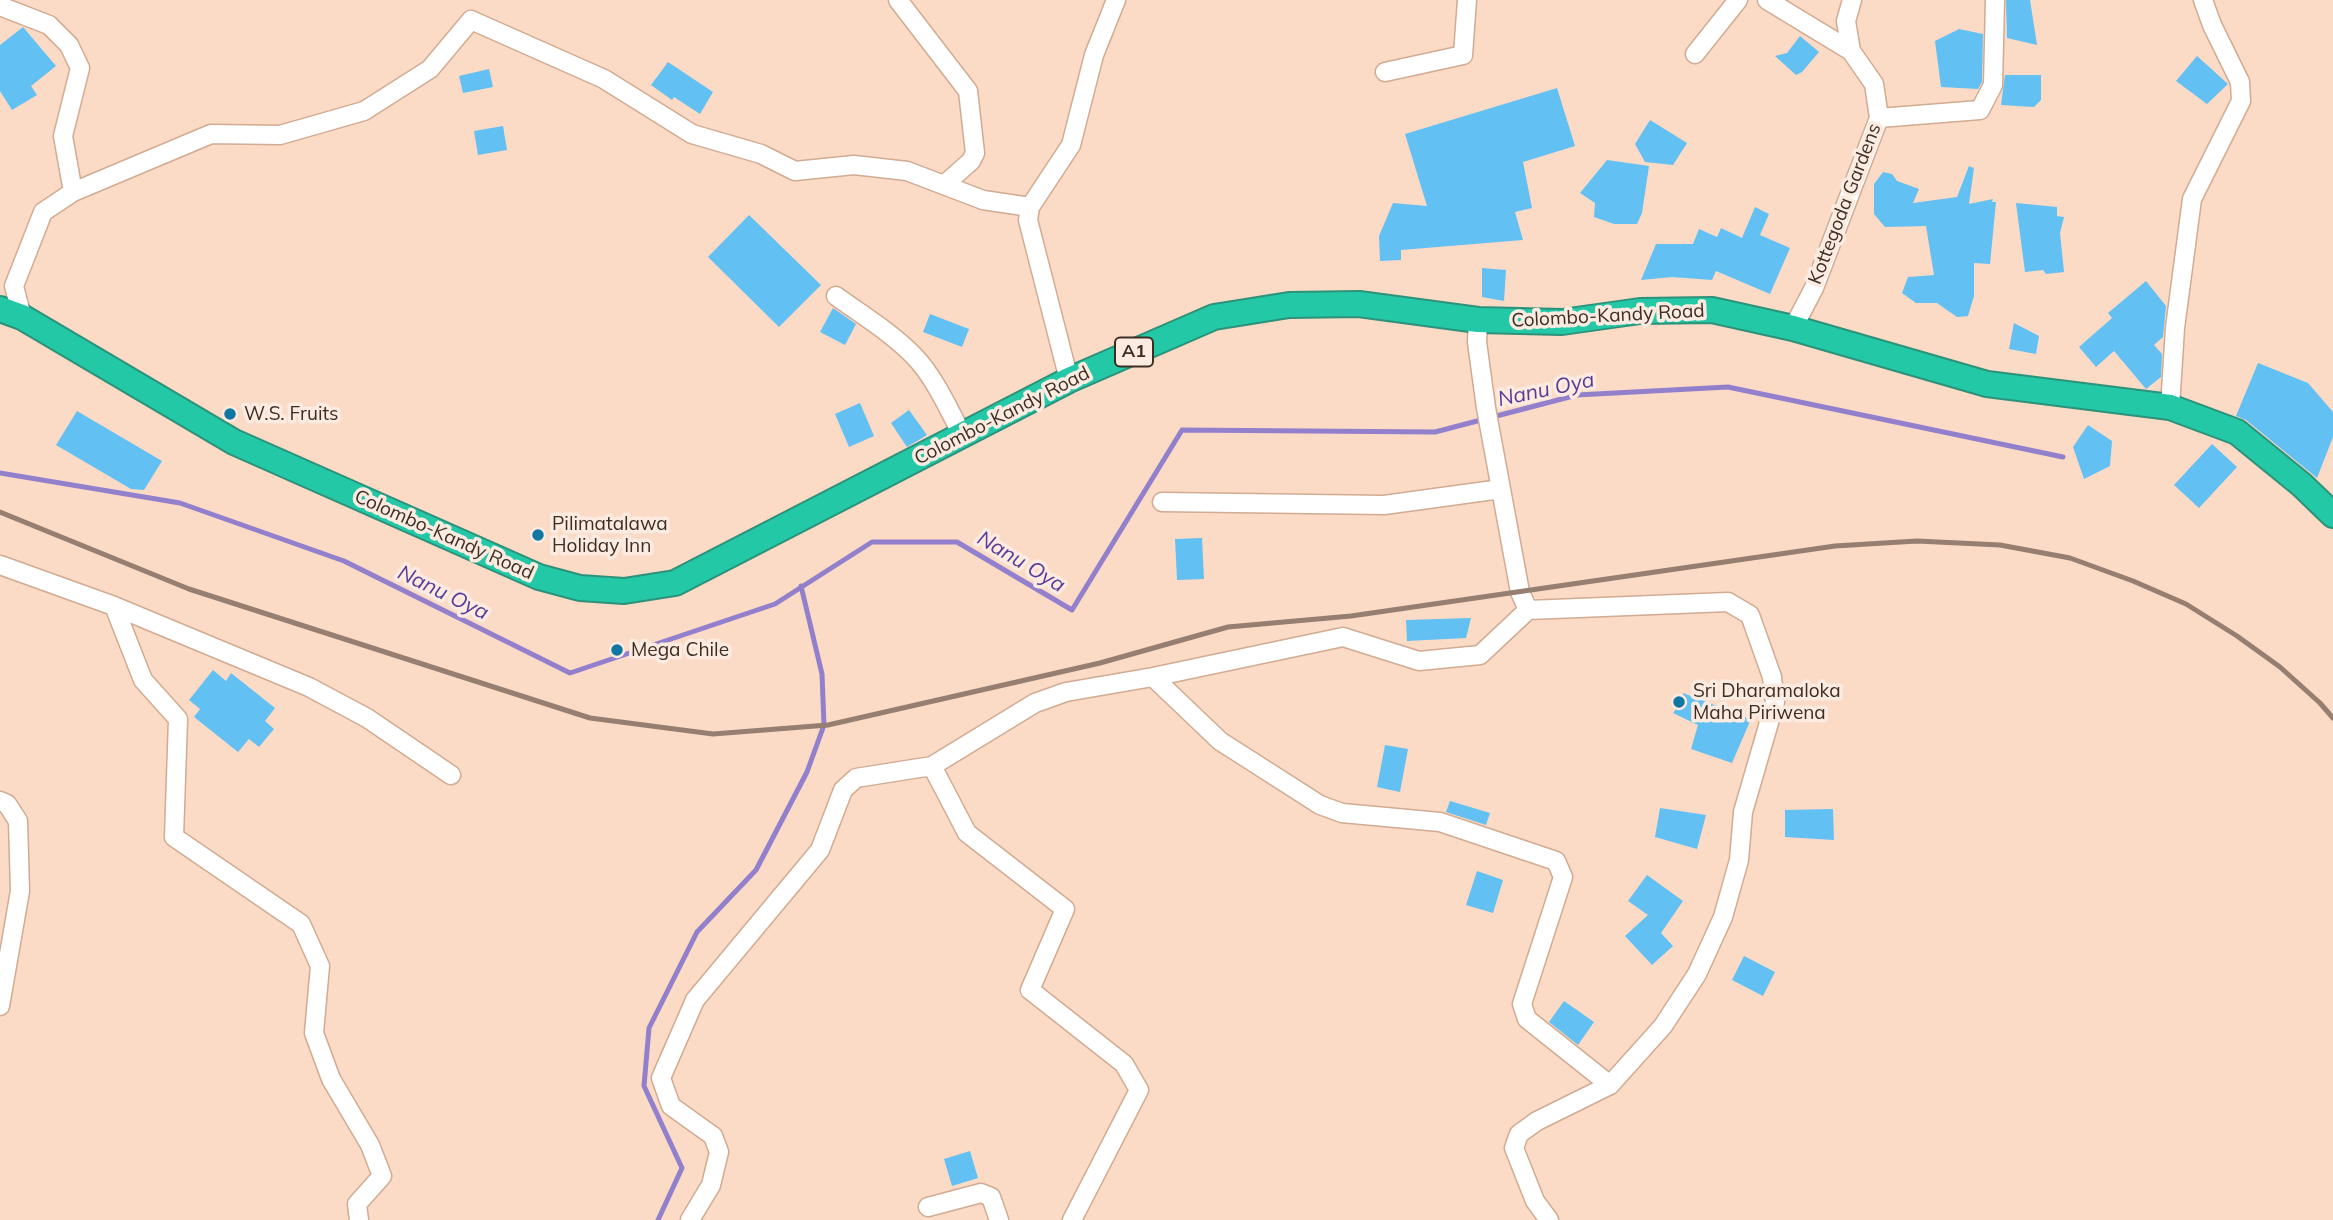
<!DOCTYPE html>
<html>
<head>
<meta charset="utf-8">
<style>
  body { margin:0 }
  canvas { display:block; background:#fbdac6 }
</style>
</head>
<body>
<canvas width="2333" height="1220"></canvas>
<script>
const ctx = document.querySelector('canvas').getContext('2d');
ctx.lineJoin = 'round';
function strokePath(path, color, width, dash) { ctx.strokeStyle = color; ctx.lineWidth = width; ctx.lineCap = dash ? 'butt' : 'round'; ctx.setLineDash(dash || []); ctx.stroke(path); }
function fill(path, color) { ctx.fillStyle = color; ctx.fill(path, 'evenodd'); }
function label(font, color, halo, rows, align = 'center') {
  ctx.font = font + ' Mulish,sans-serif'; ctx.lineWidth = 7; ctx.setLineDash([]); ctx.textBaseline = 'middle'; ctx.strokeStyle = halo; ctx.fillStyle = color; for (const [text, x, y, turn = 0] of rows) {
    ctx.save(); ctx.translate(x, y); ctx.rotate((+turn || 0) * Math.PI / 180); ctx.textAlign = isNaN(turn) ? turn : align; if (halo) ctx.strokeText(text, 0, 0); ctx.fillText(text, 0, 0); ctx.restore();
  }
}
strokePath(new Path2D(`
  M0 473 180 503 344 561 570 673 775 604 872 542H957L1072 610 1182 430 1435 432 1577 395 1728 387 2063 457
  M658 1220 682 1168 644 1086 649 1028 697 932 756 870 807 772 824 725 822 674 801 586`), '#9380cd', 5);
fill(new Path2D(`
  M2006 0H2030L2037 45 2007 38Z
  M23 27 56 66 31 86 37 95 12 110 0 91V45Z
  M1959 29 1983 34 1982 82 1978 89 1941 87 1935 41Z
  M1800 36 1819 52 1802 72 1796 75 1775 56 1787 53Z
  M2197 56 2228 84 2207 104 2176 81Z
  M668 62 713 92 700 114 674 97 672 100 651 85Z
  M489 69 493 87 463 93 459 76Z
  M2005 75H2041V100L2034 107 2001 105Z
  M1557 88 1575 146 1523 162 1532 208 1515 212 1523 240 1401 250V260L1380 261 1379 236 1393 203 1427 206 1405 134Z
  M1650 120 1687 143 1673 165 1645 162 1635 144Z
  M503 126 507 150 478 155 474 131Z
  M1607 160 1649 166 1642 213 1637 224H1614L1594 217 1595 203 1580 193Z
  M1969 166 1974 168 1969 204 1993 199 1992 202H1996L1990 264 1974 263V296L1968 316 1957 317 1937 303H1916L1902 293 1908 277 1934 275 1926 226 1885 227 1874 214V184L1883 172 1892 174 1897 181 1919 189 1913 203 1957 197Z
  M2016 203 2057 207V216L2064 217 2060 233 2064 272 2046 274 2043 270 2025 272Z
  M1755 207 1769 214 1760 235 1790 248 1770 294 1716 271 1712 280 1672 277 1641 280 1656 244H1693L1699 229 1717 237 1721 228 1742 238Z
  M749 215 821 285 779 327 708 257Z
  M1482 268 1506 270 1504 301 1482 297Z
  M2146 281 2166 306 2163 337 2154 345 2162 354 2161 377 2146 389 2114 351 2096 367 2079 347 2112 318 2108 313Z
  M833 308 856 324 845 345 820 332Z
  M930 314 969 329 962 347 923 332Z
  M2014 323 2039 336 2036 354 2009 349Z
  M2258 363 2308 383 2333 412V437L2317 478 2246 420 2236 416Z
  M860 403 874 436 849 447 835 414Z
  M909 410 927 435 907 447 891 423Z
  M77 411 162 461 144 490 131 489 56 445Z
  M2088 425 2112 441 2110 466 2084 479 2073 447Z
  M2212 444 2237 467 2199 508 2174 485Z
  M1202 538 1204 579 1177 580 1175 539Z
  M1471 618 1466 638 1407 641 1406 620Z
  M213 670 226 681 231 673 275 708 265 721 274 729 259 747 249 739 238 752 194 717 200 709 189 700Z
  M1683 693 1751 719 1732 763 1691 749 1698 725 1673 713 1680 704Z
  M1385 745 1408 749 1400 792 1377 787Z
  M1450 801 1490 813 1486 825 1446 812Z
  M1660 808 1706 815 1697 849 1655 837Z
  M1833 809 1834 840 1785 837V810Z
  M1477 871 1503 880 1493 913 1466 905Z
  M1647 875 1683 901 1661 933 1673 946 1652 965 1625 936 1648 915 1628 901Z
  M1744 956 1775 972 1763 996 1732 980Z
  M1564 1001 1594 1022 1578 1045 1549 1022Z
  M970 1151 978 1178 952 1186 944 1159Z`), '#62c0f3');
const minor = new Path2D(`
  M898 0 968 91 975 153 971 161 944 185
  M1767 0 1851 51
  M0 6 49 25 69 45 80 68 63 136 73 192
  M1695 54 1738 0
  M1385 72 1463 55 1467 0
  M1879 118 1980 110 1993 85 1995 0
  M836 296C862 315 892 333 914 356 933 375 950 411 962 435
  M22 317 14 286 43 212 73 192 211 134 280 135 364 111 430 69 471 20 604 79 692 134 761 154 795 171 854 165 907 171 983 200 1030 207
  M1478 320 1477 342 1486 408 1520 592 1528 610 1728 602 1750 615 1772 677 1775 702 1743 812 1739 860 1723 917 1697 974 1663 1026 1610 1085 1537 1121 1519 1134 1514 1148 1535 1201 1549 1220
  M1793 328 1814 288 1879 118 1874 84 1851 51 1846 21 1852 0
  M1069 380 1028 220 1030 207 1071 145 1094 55 1116 0
  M2170 407 2175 328 2192 199 2241 101 2240 82 2212 25 2203 0
  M1162 502 1384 505 1501 489
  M0 565 114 606 309 687 367 718 451 775
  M114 606 143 680 178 719 174 837 301 924 320 966 314 1033 331 1079 370 1145 382 1176 357 1204 359 1220
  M1153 677 1220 741 1320 805 1342 813 1440 822 1556 861 1563 877 1522 1004 1527 1019 1610 1085
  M932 766 967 833 1065 909 1030 990 1124 1064 1139 1090 1072 1220
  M0 801 7 804 18 821 20 891 0 1006
  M928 1207 981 1193 991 1197 999 1220
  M690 1220 711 1185 719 1152 713 1136 671 1106 661 1078 695 1000 820 850 843 790 856 778 932 766 1035 703 1066 692 1153 677 1343 637 1419 661 1480 655 1528 610`);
const highway = new Path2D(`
  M0 309 22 317 234 442 539 577 580 588 624 591 675 583 1069 380 1214 317 1289 305 1359 304 1478 320 1562 322 1640 311 1712 310 1793 328 1987 384 2170 407 2237 432 2302 485 2333 515`);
strokePath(minor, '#d1ab92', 21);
strokePath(highway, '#2c9279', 28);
strokePath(minor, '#fff', 18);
strokePath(highway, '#23c8a7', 24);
strokePath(new Path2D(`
  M0 512 189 589 590 718 713 734 828 725 1100 663 1228 627 1351 616 1835 546 1917 541 2000 545 2070 558 2133 581 2186 604 2237 636 2280 667 2320 703 2333 718`), '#967e70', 5);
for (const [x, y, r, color] of [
  [230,414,7,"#1076a2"],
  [538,535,7,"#1076a2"],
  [617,650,7,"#1076a2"],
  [1679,702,7,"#1076a2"]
]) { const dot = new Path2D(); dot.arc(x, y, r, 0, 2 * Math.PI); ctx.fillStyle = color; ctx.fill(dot); strokePath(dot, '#fcebe1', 2.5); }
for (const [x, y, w] of [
  [1134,352,38]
]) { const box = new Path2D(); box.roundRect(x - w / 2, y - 14.5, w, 29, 5); ctx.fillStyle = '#fcebe1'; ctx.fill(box); strokePath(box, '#3d2e24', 2); }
label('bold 18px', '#3d2e24', null, [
  ["A1",1134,352]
]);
label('19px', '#3d2e24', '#fcebe1', [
  ["Kottegoda Gardens",1845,204,-69],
  ["Colombo-Kandy Road",1608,316,-3],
  ["Colombo-Kandy Road",1002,416,-27],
  ["Colombo-Kandy Road",444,535,24]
]);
label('19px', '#3d2e24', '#fcebe1', [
  ["W.S. Fruits",244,414],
  ["Pilimatalawa",552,524],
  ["Holiday Inn",552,546],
  ["Mega Chile",631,650],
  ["Sri Dharamaloka",1693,691],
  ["Maha Piriwena",1693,713]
], 'left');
label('italic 21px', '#593b97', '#fcebe1', [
  ["Nanu Oya",1546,390,-12],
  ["Nanu Oya",1021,562,31],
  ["Nanu Oya",443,593,26]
]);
</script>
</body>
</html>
